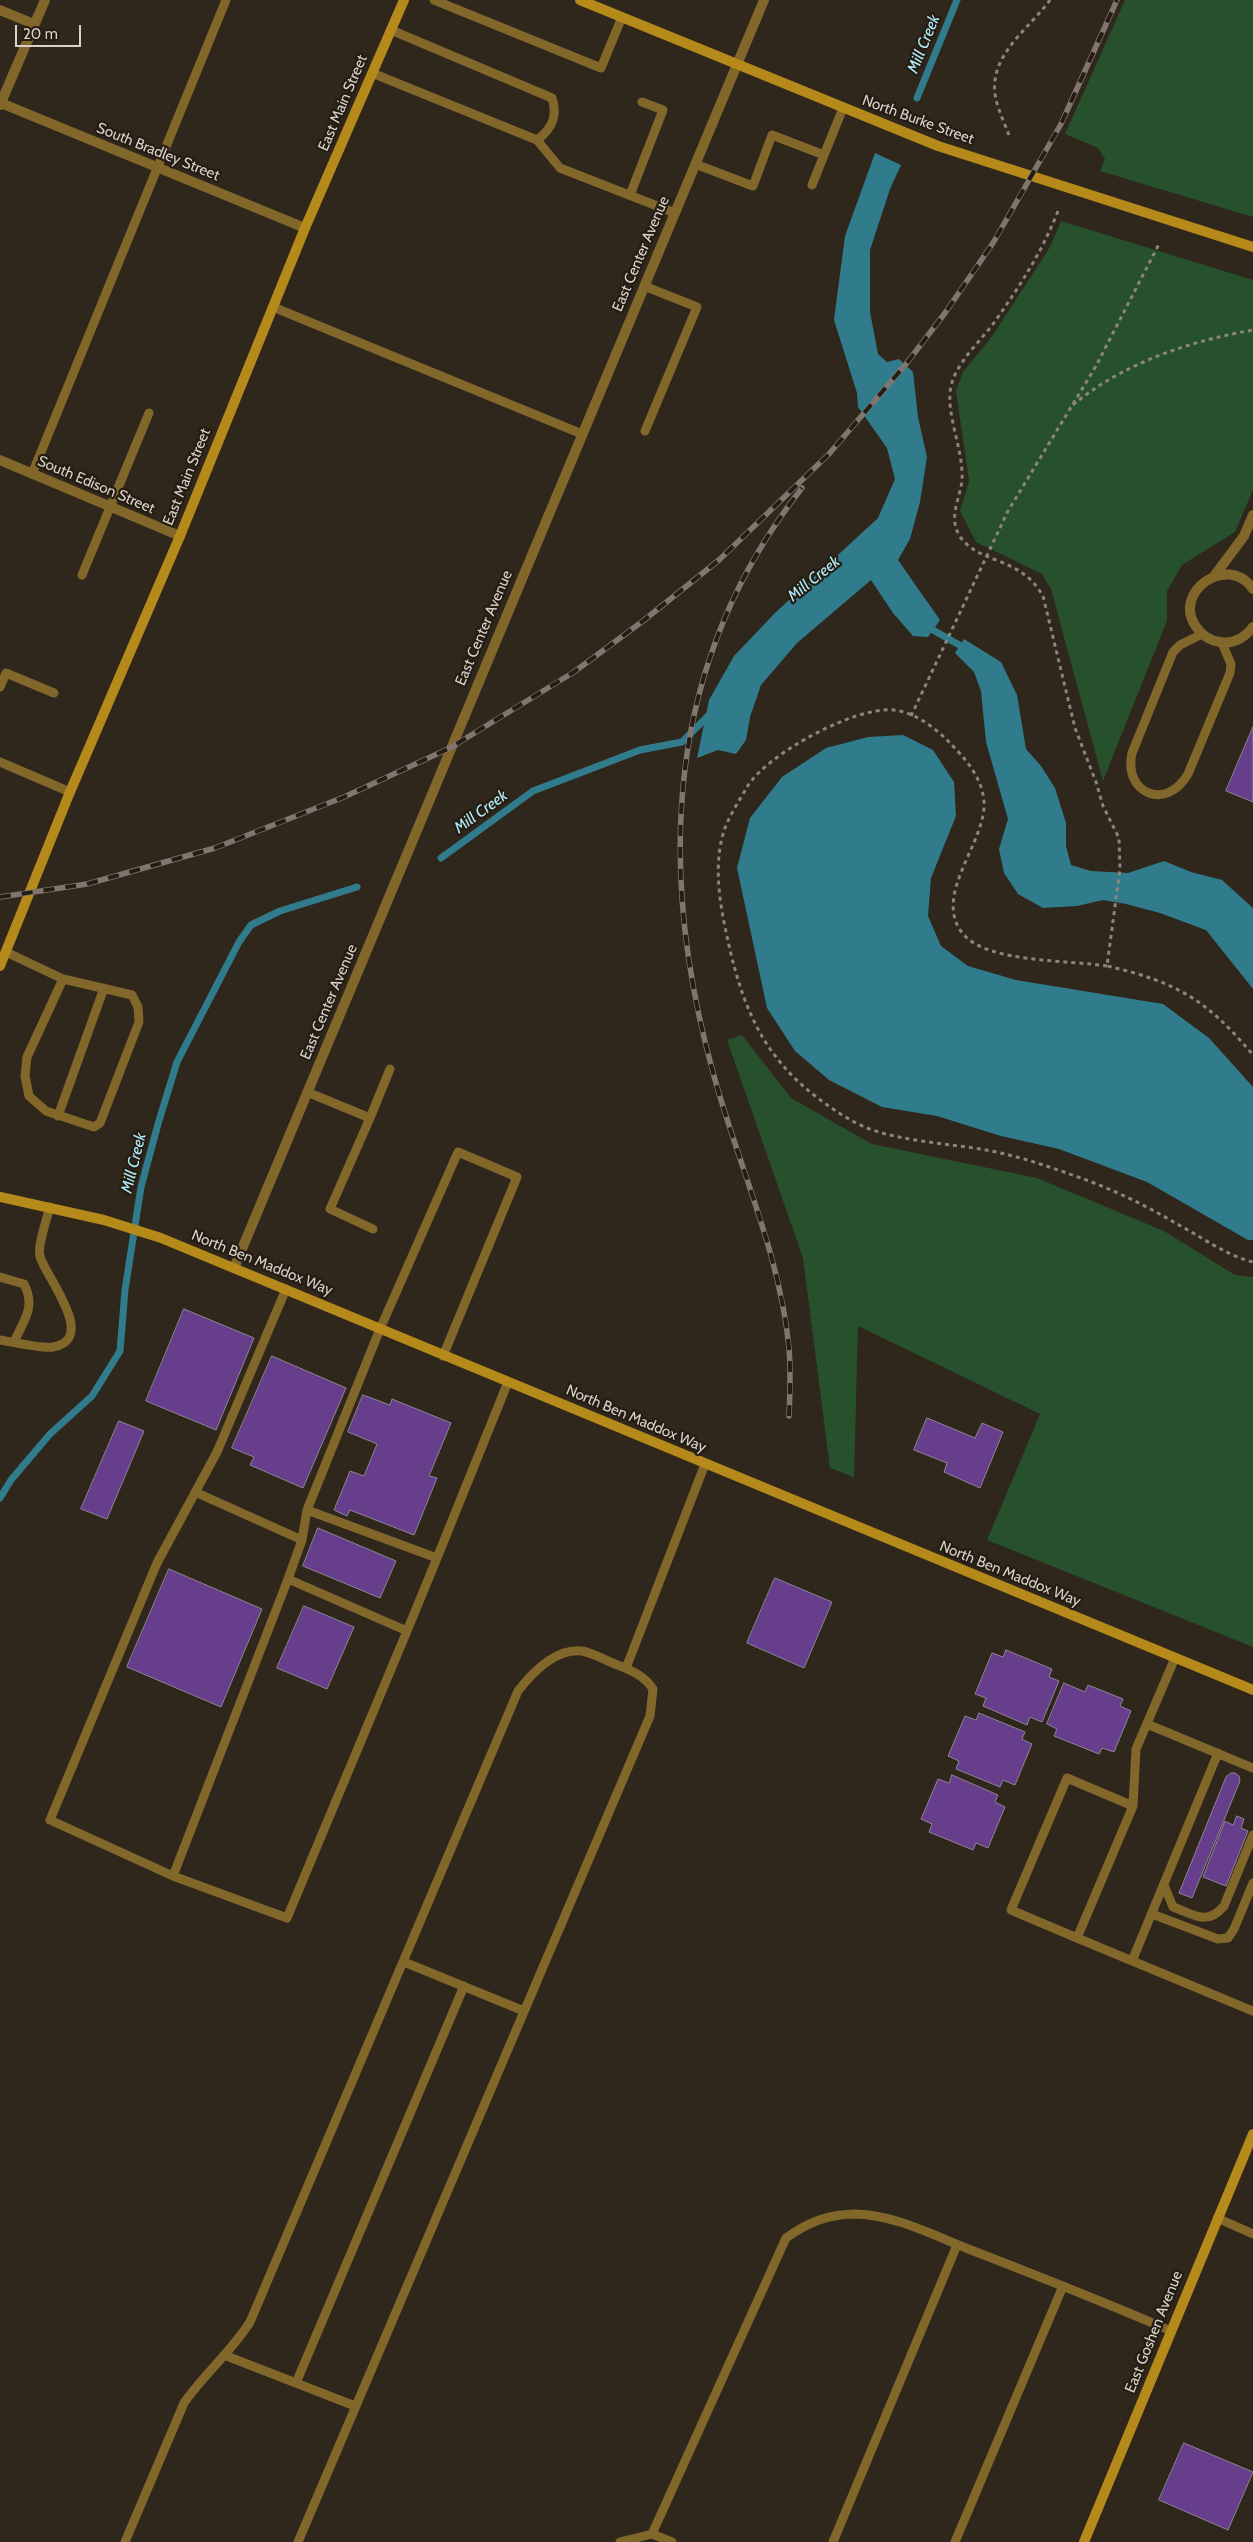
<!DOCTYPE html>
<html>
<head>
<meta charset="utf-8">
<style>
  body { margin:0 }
  #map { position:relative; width:1253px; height:2542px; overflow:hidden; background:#2f261c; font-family:Cabin,sans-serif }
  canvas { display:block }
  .scale { position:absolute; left:15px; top:25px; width:66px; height:22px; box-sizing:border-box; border:2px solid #d8d2cb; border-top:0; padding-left:6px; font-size:15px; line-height:18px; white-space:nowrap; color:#d8d2cb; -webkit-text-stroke:4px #251c12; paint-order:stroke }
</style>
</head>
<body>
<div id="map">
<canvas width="1253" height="2542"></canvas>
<div class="scale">20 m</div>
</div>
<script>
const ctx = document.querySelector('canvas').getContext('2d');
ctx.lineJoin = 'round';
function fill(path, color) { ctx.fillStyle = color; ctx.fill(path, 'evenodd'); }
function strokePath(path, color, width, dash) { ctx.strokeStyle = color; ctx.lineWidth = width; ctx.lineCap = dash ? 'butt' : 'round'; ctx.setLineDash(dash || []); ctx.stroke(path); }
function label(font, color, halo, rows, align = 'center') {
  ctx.font = font + ' Cabin,sans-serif'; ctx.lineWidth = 4.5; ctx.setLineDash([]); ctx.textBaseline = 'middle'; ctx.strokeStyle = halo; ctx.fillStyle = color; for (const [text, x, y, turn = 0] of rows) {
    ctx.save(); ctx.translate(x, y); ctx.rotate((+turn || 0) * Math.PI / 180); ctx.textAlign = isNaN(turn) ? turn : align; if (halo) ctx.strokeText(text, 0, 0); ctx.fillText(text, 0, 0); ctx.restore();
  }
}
fill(new Path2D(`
  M1125 0H1253V217L1100 171 1105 159 1098 148 1065 134Z
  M1061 221 1253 280V490L1235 532 1182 565 1167 591V621L1103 781 1051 589 1042 574 976 542 960 511 969 481 956 391 963 372 993 335 1050 247Z
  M742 1035 791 1098 872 1144 1037 1178 1164 1231 1235 1275 1253 1277V1647L987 1540 1040 1414 858 1326 854 1477 830 1468 803 1258 727 1040Z`), '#26512c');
fill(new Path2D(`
  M875 153 901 165 890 189 870 250V312L878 354 887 362 899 359 913 372 918 417 927 457 920 502 910 539 898 560 940 620 928 637 913 636 893 613 871 580 797 643 761 685 750 717 746 740 736 754 718 750 697 758 709 700 734 656 775 613 878 518 895 479 887 448 858 407 857 393 834 320 845 236Z
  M964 639 1001 662 1017 695 1026 749 1041 766 1055 788 1066 823V846L1071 865 1091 871 1128 873 1164 861 1191 872 1222 880 1253 908V989L1206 930 1160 913 1126 904 1103 900 1077 906 1043 908 1018 894 1004 873 999 849 1008 819 986 742 981 691 974 672 955 653Z
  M903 735 933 750 954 782 956 816 931 878 928 916 941 946 968 966 1016 980 1163 1004 1209 1038 1253 1087V1240H1248L1147 1182 1059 1149 1001 1136 937 1116 882 1107 829 1080 795 1051 767 1008 737 868 750 818 782 777 826 748 868 737Z`), '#317c8c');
strokePath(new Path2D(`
  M917 98 957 0
  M927 623 933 630 968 650
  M441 858 533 791 640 750 682 742 711 713
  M0 1498 11 1480 50 1434 92 1396 120 1351 125 1290 141 1187 158 1124 177 1062 239 942 251 925 280 911 357 887`), '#317c8c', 7);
const building = new Path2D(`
  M1253 727V802L1226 791Z
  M184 1309 254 1338 216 1430 146 1401Z
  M272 1356 346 1388 303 1488 250 1465 254 1457 232 1448Z
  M363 1395 390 1405 392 1399 451 1423 429 1476 437 1478 414 1535 350 1510 347 1516 334 1510 350 1471 364 1476 377 1444 348 1432Z
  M927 1418 975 1438 982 1423 1003 1432 980 1488 944 1472 947 1463 914 1450Z
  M119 1421 144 1431 107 1519 81 1509Z
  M318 1528 396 1561 380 1598 303 1566Z
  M169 1569 262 1609 221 1707 127 1667Z
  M775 1578 832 1602 804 1668 747 1643Z
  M304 1606 354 1627 327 1689 277 1668Z
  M1006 1650 1052 1669 1049 1677 1059 1681 1042 1722 1030 1717 1027 1725 983 1706 986 1698 975 1694 992 1653 1003 1657Z
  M1064 1683 1085 1692 1088 1685 1123 1699 1120 1706 1131 1711 1114 1752 1102 1748 1099 1754 1054 1736 1057 1729 1047 1724Z
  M979 1713 1025 1732 1022 1739 1032 1744 1015 1785 1003 1780 1000 1787 956 1769 959 1761 948 1756 965 1716 976 1720Z
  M1231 1773H1235L1239 1776 1240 1781 1192 1898 1179 1893 1226 1777Z
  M952 1775 998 1795 995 1802 1005 1807 988 1848 976 1843 973 1850 929 1832 932 1824 921 1819 938 1779 949 1783Z
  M1237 1816 1244 1819 1241 1828 1248 1831 1226 1886 1203 1877 1225 1821 1233 1825Z
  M1184 2443 1253 2472 1228 2530 1159 2500Z`);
fill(building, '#673e8c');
strokePath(building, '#8c8694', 1);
strokePath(new Path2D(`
  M1009 135C1004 122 997 108 995 94 990 54 1029 29 1050 0
  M1058 211C1042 252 1021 284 996 320 982 340 957 361 951 386 945 414 964 450 962 480 960 500 947 518 961 538 982 565 1020 556 1043 596L1075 728 1096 782 1103 806 1119 838 1120 869 1107 966C1177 982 1207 1000 1253 1055
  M1073 405C1123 363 1190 341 1253 330
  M911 716 1008 511 1096 366 1159 244
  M1107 966C1070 960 989 963 964 935 930 896 987 843 984 801 982 777 964 757 948 741 934 727 914 712 894 710 855 706 767 754 747 787 738 803 726 820 722 838 713 875 722 914 730 950 745 1013 766 1059 819 1099 834 1110 850 1121 867 1128 904 1142 947 1143 986 1150 1019 1156 1050 1167 1081 1178 1114 1190 1147 1206 1177 1224 1202 1237 1225 1255 1253 1262`), '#8c857c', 3, [4, 4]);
strokePath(new Path2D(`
  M434 0 601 68 622 17
  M372 73 537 140C552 129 558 116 552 98L391 30
  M537 140 560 168 675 213
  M695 164 753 186 772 135 824 155
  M812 185 843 108
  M630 195 663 110 642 102
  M644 286 697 307 645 431
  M273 307 582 434
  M32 474 226 0
  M82 575 149 413
  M1202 634 1180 645 1173 652 1132 753C1123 793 1166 812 1188 774L1230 673 1231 664 1222 643
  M0 687 6 673 54 693
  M0 762 70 792
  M6 952 63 979 27 1057 25 1076 29 1096 46 1111 94 1127 100 1123 139 1022 138 1007 132 995 63 979
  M307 1092 370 1118 330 1209 373 1229
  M58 1116 104 988
  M370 1118 390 1069
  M0 1277 24 1284C36 1307 24 1320 14 1342
  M286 1289 217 1452 157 1563 50 1820 173 1876 288 1579 302 1540 307 1510 380 1329 458 1152 517 1177 443 1356
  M0 1340C12 1342 43 1349 53 1347 99 1339 44 1275 40 1256 37 1247 47 1218 50 1207
  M195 1492 302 1540
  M307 1510 437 1558 508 1382
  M288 1579 407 1631 437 1558
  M1175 1658 1136 1749 1133 1806 1077 1938 1253 2011
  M626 1668 705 1464
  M1147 1724 1253 1768
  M173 1876 287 1918 407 1631
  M1164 1885 1173 1907C1195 1915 1207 1926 1224 1906L1253 1835
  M1152 1914 1218 1939 1228 1938 1234 1929 1253 1883
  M1077 1938 1011 1910 1067 1778 1133 1806
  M1132 1961 1218 1753
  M404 1962 524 2011
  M1217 2218 1253 2234
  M224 2355 355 2406
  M296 2383 464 1986
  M652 2534 786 2238C808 2222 829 2214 856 2214 896 2215 935 2236 971 2250 1038 2276 1105 2302 1171 2331
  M125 2542 184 2403C204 2374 231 2352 250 2322L518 1691C532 1673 556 1648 582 1651 593 1653 605 1660 615 1664 630 1670 644 1675 653 1689L650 1716 298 2542
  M620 2542 652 2534 672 2542
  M833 2542 957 2245
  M955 2542 1063 2286`), '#82672b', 9);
strokePath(new Path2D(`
  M0 10 34 24
  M1 103 305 228
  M0 105 45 0
  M0 460 180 536
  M1215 575 1244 536 1253 515
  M1253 589C1228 552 1170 593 1197 628 1203 636 1210 641 1220 642 1233 644 1245 638 1253 627
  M234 1268 764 0`), '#82672b', 10);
strokePath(new Path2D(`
  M580 0 938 146 1253 247
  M0 966 70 792 180 536 305 228 404 0
  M0 1197 104 1220 161 1238 1253 1690
  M1084 2542 1253 2134`), '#b58a1a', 10);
const rail = new Path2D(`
  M0 897 87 884 215 848 344 797 450 748 574 672 643 621 719 560 829 454 906 364 945 313 993 243 1061 124 1117 0
  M789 1416C790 1394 791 1371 789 1348 780 1254 739 1167 714 1076 656 869 665 662 802 488`);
strokePath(rail, '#7f776f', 5.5);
strokePath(rail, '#251c12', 4, [11]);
label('15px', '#d8d2cb', '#251c12', [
  ["East Main Street",343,103,-67],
  ["North Burke Street",918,120,20],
  ["South Bradley Street",158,152,22],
  ["East Center Avenue",641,254,-67],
  ["East Main Street",187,477,-68],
  ["South Edison Street",96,485,23],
  ["East Center Avenue",484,628,-67],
  ["East Center Avenue",329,1002,-67],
  ["North Ben Maddox Way",262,1263,22],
  ["North Ben Maddox Way",636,1419,23],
  ["North Ben Maddox Way",1010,1574,22],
  ["East Goshen Avenue",1154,2332,-68]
]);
label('italic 16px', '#b0ebfa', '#251c12', [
  ["Mill Creek",924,44,-68],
  ["Mill Creek",814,579,-39],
  ["Mill Creek",481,812,-36],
  ["Mill Creek",134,1163,-76]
]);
</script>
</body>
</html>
